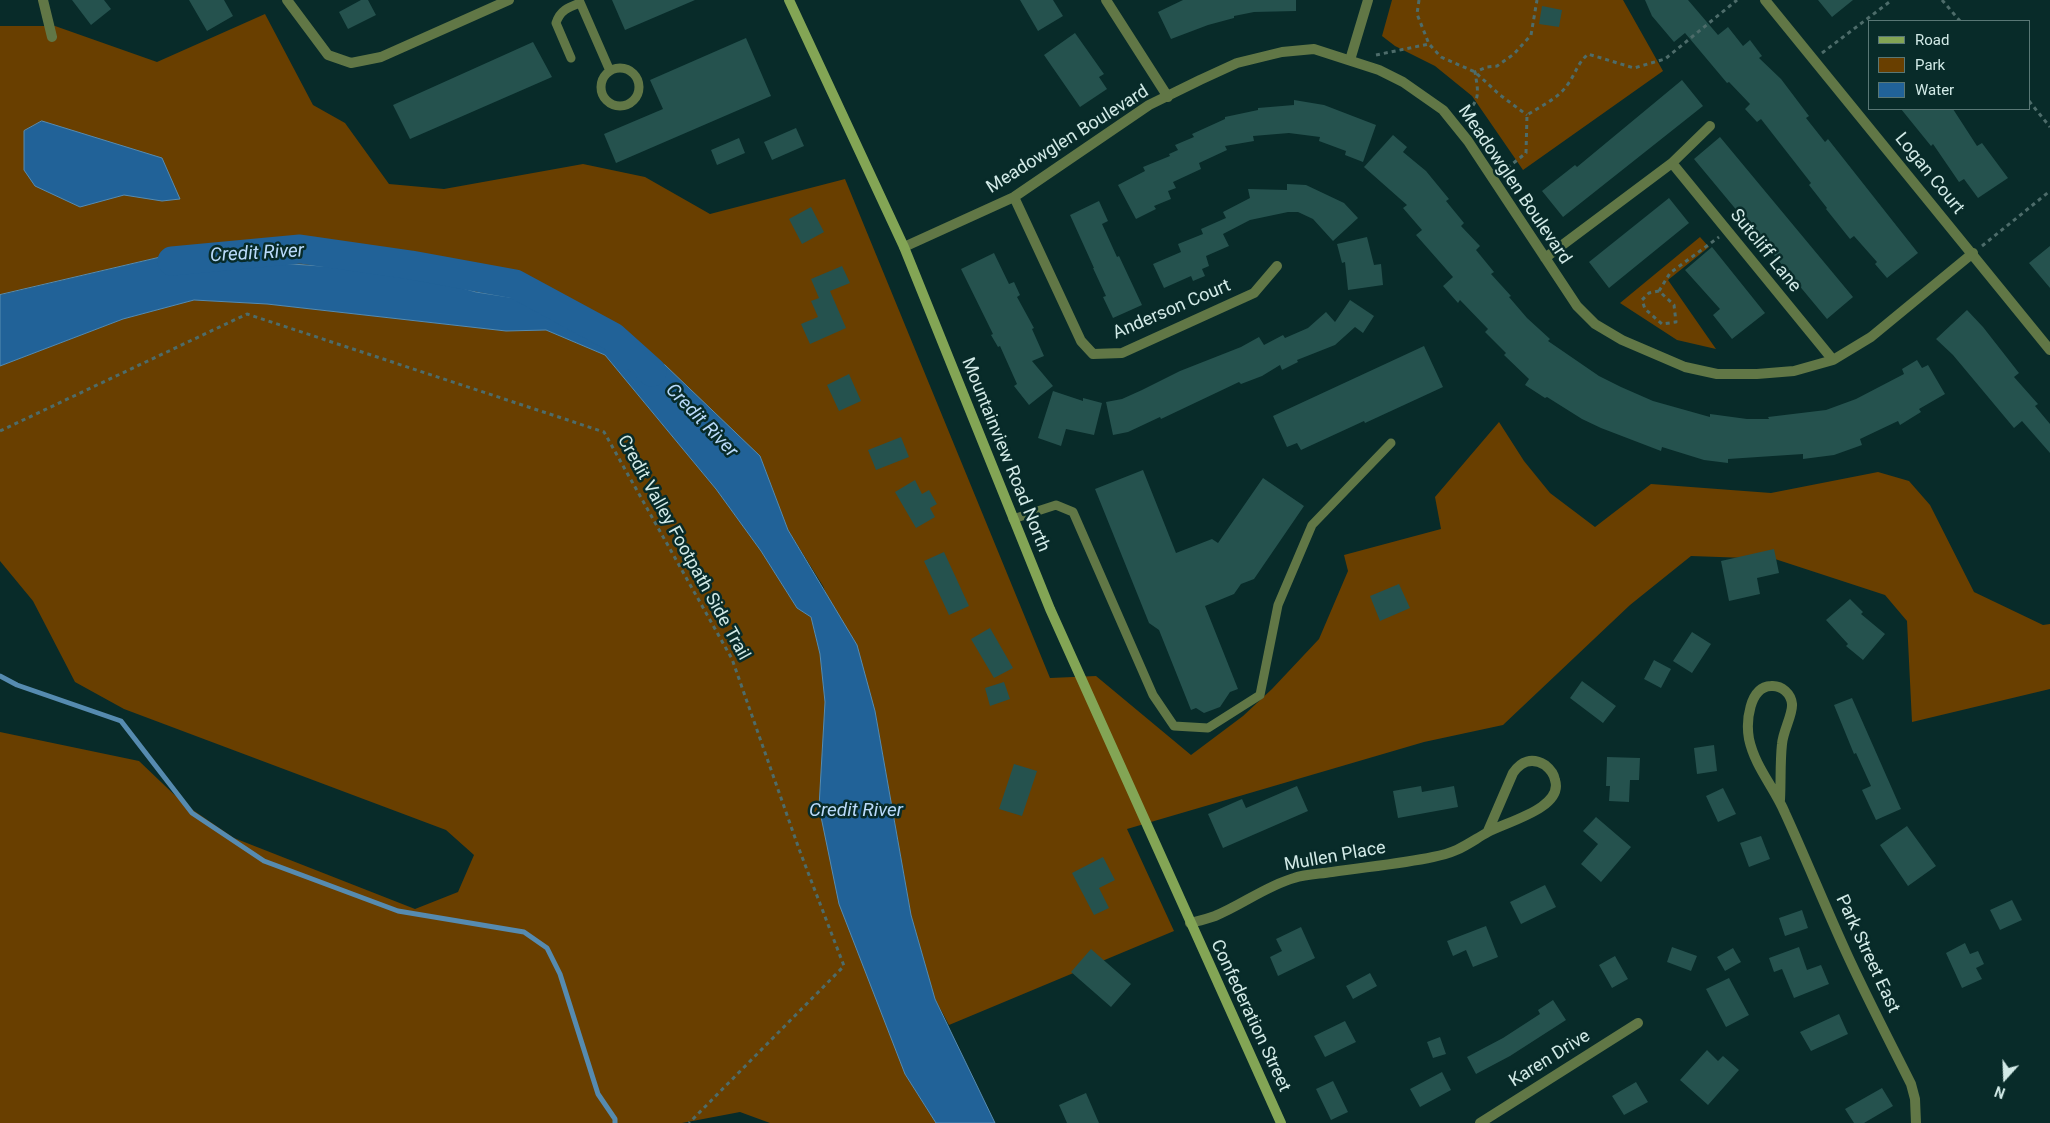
<!DOCTYPE html>
<html>
<head>
<meta charset="utf-8">
<style>
  body { margin:0 }
  #map { position:relative; width:2050px; height:1123px; overflow:hidden; background:#082b29; font-family:Roboto,sans-serif }
  canvas { display:block }
  .legend { position:absolute; left:1868px; top:20px; width:162px; height:90px; box-sizing:border-box; background:#082b29; border:1px solid #597775; margin:0; padding:6px 9px; list-style:none; font-size:15px; color:#d2eae7 }
  .legend li { display:flex; align-items:center; gap:10px; height:25px }
  .legend b { width:25px; border:1px solid #597775 }
  .north { position:absolute; left:1980px; top:1053px; width:50px; height:50px; -webkit-text-stroke:4px #082b29; paint-order:stroke; rotate:200deg; font-size:14px; font-weight:700; line-height:20px; text-align:center; color:#d2eae7 }
  .north::after { content:''; display:block; margin:auto; width:18px; height:22px; background:#d2eae7; clip-path:polygon(50% 0,100% 100%,50% 72%,0 100%) }
</style>
</head>
<body>
<div id="map">
<canvas width="2050" height="1123"></canvas>
<ul class="legend">
<li><b style="height:6px;background:#83a555"></b>Road</li>
<li><b style="height:14px;background:#693f00"></b>Park</li>
<li><b style="height:14px;background:#216298"></b>Water</li>
</ul>
<div class="north">N</div>
</div>
<script>
const ctx = document.querySelector('canvas').getContext('2d');
ctx.lineJoin = 'round';
function fill(path, color) { ctx.fillStyle = color; ctx.fill(path, 'evenodd'); }
function strokePath(path, color, width, dash) { ctx.strokeStyle = color; ctx.lineWidth = width; ctx.lineCap = dash ? 'butt' : 'round'; ctx.setLineDash(dash || []); ctx.stroke(path); }
function label(font, color, halo, rows, align = 'center') {
  ctx.font = font + ' Roboto,sans-serif'; ctx.lineWidth = 5; ctx.setLineDash([]); ctx.textBaseline = 'middle'; ctx.strokeStyle = halo; ctx.fillStyle = color; for (const [text, x, y, turn = 0] of rows) {
    ctx.save(); ctx.translate(x, y); ctx.rotate((+turn || 0) * Math.PI / 180); ctx.textAlign = isNaN(turn) ? turn : align; if (halo) ctx.strokeText(text, 0, 0); ctx.fillText(text, 0, 0); ctx.restore();
  }
}
fill(new Path2D(`
  M1392 0H1623L1663 71 1523 170 1472 96 1435 66 1395 46 1382 36Z
  M265 14 313 105 345 123 389 184 444 189 583 164 645 177 710 214 845 179 1050 678 1096 676 1191 755 1243 716 1272 689 1319 639 1348 571 1344 555 1441 529 1435 497 1499 422 1524 461 1550 493 1595 527 1651 484 1771 493 1878 472 1909 481 1930 505 1974 592 2043 625 2050 624V689L1912 722 1907 621 1885 595 1775 559 1691 556 1630 605 1503 725 1424 742 1127 829 1174 931 949 1025 935 999 911 915 875 711 823 586 788 530 760 456 522 299 277 263 178 253 0 295V26H55L157 62Z
  M1700 237 1709 247 1668 280 1716 349 1677 340 1620 303Z
  M194 300 267 304 506 331 546 330 605 355 716 489 761 551 797 608 811 617 820 654 825 702 819 807 905 1074 936 1123H770L740 1112 682 1123H0V732L139 761 184 804 234 838 415 909 458 892 474 855 446 830 124 709 75 682 33 601 0 561V366L123 319Z`), '#693f00');
const water = new Path2D(`
  M42 121 162 158 180 199 162 201 124 195 80 207 35 186 24 170V131Z
  M178 253 277 263 409 272 476 292 522 299 665 365 760 456 788 530 857 645 875 711 911 915 935 999 995 1123H936L905 1074 839 904 819 807 825 702 820 654 811 617 797 608 761 551 716 489 605 355 546 330 506 331 267 304 194 300 123 319 0 366V295Z`);
fill(water, '#216298');
strokePath(water, '#568bb0', 1);
strokePath(new Path2D(`
  M0 676 17 685 121 721 192 813 264 861 398 911 524 932 547 948 560 974 598 1094 615 1119V1123`), '#568bb0', 5);
strokePath(new Path2D(`
  M172 261 300 249 411 265 515 284 613 337 652 372`), '#216298', 29);
fill(new Path2D(`
  M72 0H104L111 9 91 25Z
  M189 0H224L233 16 207 31Z
  M361 0H368L376 15 348 29 339 12Z
  M612 0H695L625 30Z
  M1020 0H1053L1063 16 1038 31Z
  M1183 0H1296V11L1254 12 1234 16V18L1208 25 1171 39 1158 12Z
  M1645 0H1688L1718 35 1728 27 1743 46 1750 40 1762 56 1759 58 1781 79 1809 116 1806 118 1825 142 1828 139 1918 253 1887 278 1875 264 1877 262 1854 236 1850 239 1826 209 1827 208 1809 185 1811 183 1761 119 1757 122 1745 109 1750 104 1729 82 1727 83 1685 33 1674 42 1652 16Z
  M1818 0H1853L1832 17Z
  M1542 6 1562 10 1559 27 1539 24Z
  M1075 33 1104 74 1099 77 1107 89 1080 107 1044 55Z
  M746 38 771 96 616 163 604 134 663 109 650 80Z
  M533 42 552 77 410 139 393 105Z
  M1682 80 1703 106 1563 217 1542 191 1575 165 1577 167Z
  M1294 100 1324 105 1376 125 1363 162 1345 155 1346 151 1319 141 1320 137 1289 133 1253 136 1254 141 1225 146 1227 150 1199 163 1201 169 1173 182 1176 188 1168 191 1171 199 1154 206 1156 209 1136 219 1118 185 1145 171 1143 167 1170 156 1169 154 1178 150 1175 145 1194 137 1192 134 1225 119V117L1258 110V108L1294 105Z
  M1901 109H1953L1977 146 1982 143 2008 178 1978 198 1964 179 1959 182 1933 144 1931 146Z
  M796 128 804 146 772 160 764 142Z
  M1393 135 1407 147 1403 152 1426 171 1449 199 1446 201 1464 223 1461 226 1480 246 1476 250 1494 272 1491 274 1511 296 1509 297 1527 318 1550 339 1548 341 1599 376 1621 387 1653 401 1710 417V414L1747 419H1769L1768 417 1826 410 1856 399 1904 374 1902 369 1917 360 1922 368 1928 365 1945 394 1919 409 1921 412 1900 425 1898 421 1860 439 1862 445 1834 455 1803 459V454L1728 459V463L1704 460 1662 447 1661 451 1601 428 1582 419 1547 397 1545 398 1525 385 1529 379 1504 355 1506 353 1485 332 1488 329 1460 300 1458 303 1443 286 1453 277 1416 235 1422 230 1403 208 1407 205 1364 167Z
  M1720 137 1853 297 1827 319 1694 159Z
  M739 138 745 153 717 165 711 150Z
  M1287 184 1306 185 1344 203 1358 218 1333 241 1313 219 1298 212H1288L1250 220 1223 234 1229 246 1206 256 1209 266 1202 269 1205 276 1193 281 1191 276 1164 288 1153 264 1181 252 1178 244 1203 234 1201 229 1226 218 1223 212 1250 198 1248 189 1287 190Z
  M1669 198 1689 223 1609 288 1589 262Z
  M1099 201 1108 221 1102 224 1117 257 1119 256 1142 305 1113 318 1103 297 1106 296 1093 268H1094L1070 215Z
  M811 207 824 232 802 244 789 219Z
  M1367 237 1374 265 1381 264 1383 285 1348 290 1345 262 1342 263 1337 244Z
  M2050 246V288L2029 263Z
  M1712 247 1765 313 1732 339 1713 315 1720 309 1685 270Z
  M994 253 1009 284 1014 282 1020 295 1017 297 1034 328 1032 329 1044 356 1032 361 1053 386 1029 405 1014 386 1017 384 1000 346 998 347 991 335 993 334 961 269Z
  M842 266 850 283 830 291 846 328 810 344 801 324 818 317 811 301 819 298 811 279Z
  M1350 300 1374 316 1363 333 1355 327 1335 345 1297 360 1298 362 1282 370 1280 365 1262 376 1241 384 1239 382 1161 419 1160 417 1128 432 1113 435 1106 402 1122 399 1142 390 1180 371 1241 347 1259 337 1264 345 1283 335 1285 338 1308 328 1326 312 1335 322Z
  M1967 310 1983 327 2019 373 2014 377 2038 404 2035 406 2050 424V453L2022 421 2014 428 1953 355 1936 339Z
  M1424 346 1443 387 1365 423 1364 421 1301 450 1297 443 1287 447 1273 416Z
  M849 374 861 401 839 411 827 385Z
  M1053 391 1083 401V398L1102 403 1094 435 1066 429 1061 446 1038 438Z
  M901 437 909 457 876 470 868 450Z
  M1143 470 1176 553 1212 539 1218 543 1263 478 1304 506 1254 579 1241 584 1234 594 1205 606 1238 689 1230 692 1220 707 1204 713 1196 708 1191 710 1159 630 1149 623 1095 489Z
  M915 480 922 494 929 490 937 504 930 508 935 517 916 528 895 492Z
  M1774 549 1779 573 1757 578 1760 594 1729 601 1721 561Z
  M944 552 969 606 949 615 924 561Z
  M1399 584 1410 608 1380 621 1370 596Z
  M1850 599 1863 612 1861 614 1885 634 1863 660 1846 646 1848 644 1826 620Z
  M990 628 1013 668 994 678 971 639Z
  M1692 632 1711 644 1692 673 1673 661Z
  M1654 660 1671 669 1661 688 1644 679Z
  M1582 681 1616 706 1603 723 1570 698Z
  M1004 682 1010 699 990 706 985 688Z
  M1852 698 1901 809 1876 820 1862 790 1871 786 1856 753 1854 754 1834 705Z
  M1714 745 1717 771 1697 774 1694 748Z
  M1607 757 1640 758 1639 780H1630L1629 802 1609 801 1610 786H1606Z
  M1014 764 1037 771 1022 816 999 809Z
  M1297 786 1308 811 1223 848 1208 814 1242 799 1246 808Z
  M1421 786 1422 792 1454 786 1458 807 1398 818 1393 791Z
  M1723 788 1736 814 1718 822 1706 796Z
  M1596 817 1631 847 1601 882 1581 864 1598 844 1583 831Z
  M1907 826 1936 866 1908 886 1880 845Z
  M1761 836 1770 859 1749 867 1740 843Z
  M1103 857 1115 880 1099 888 1109 908 1094 915 1072 873Z
  M1545 885 1556 907 1521 924 1510 902Z
  M2012 900 2022 920 2000 930 1990 910Z
  M1802 910 1808 928 1785 936 1779 918Z
  M1486 926 1498 957 1473 967 1466 950 1453 956 1447 941Z
  M1301 927 1315 958 1278 976 1270 957 1282 951 1276 939Z
  M1965 943 1970 954 1978 951 1984 964 1976 968 1982 979 1962 988 1946 953Z
  M1672 947 1697 956 1691 971 1667 962Z
  M1799 947 1807 970 1821 965 1829 984 1794 998 1782 969 1774 972 1769 958Z
  M1733 948 1741 962 1725 971 1717 957Z
  M1091 949 1131 984 1111 1007 1071 972Z
  M1615 956 1628 979 1612 988 1599 965Z
  M1370 973 1377 986 1353 999 1346 986Z
  M1729 978 1749 1015 1726 1027 1706 989Z
  M1553 1000 1566 1020 1510 1056 1476 1074 1467 1057 1503 1038 1540 1014 1538 1010Z
  M1839 1014 1848 1034 1811 1051 1800 1032Z
  M1345 1021 1356 1042 1325 1057 1314 1036Z
  M1440 1037 1446 1054 1433 1058 1427 1042Z
  M1707 1050 1718 1061 1723 1056 1739 1070 1708 1105 1680 1080Z
  M1442 1072 1451 1090 1420 1107 1410 1089Z
  M1333 1081 1348 1112 1331 1120 1316 1089Z
  M1636 1082 1648 1102 1624 1115 1612 1096Z
  M1882 1088 1893 1106 1864 1123H1854L1845 1109Z
  M1086 1093 1099 1123H1067L1059 1105Z`), '#25524e');
strokePath(new Path2D(`
  M1419 0 1417 14 1429 44 1441 57 1475 72 1500 95 1527 115
  M1942 0 1960 21
  M1822 53 1892 0
  M1376 55 1429 44
  M2029 101 2050 127
  M1463 118C1480 98 1479 97 1475 72L1487 67 1497 66 1514 54 1531 35 1537 0
  M1501 173 1526 153 1527 115C1541 106 1559 98 1568 84 1576 73 1577 64 1588 54L1634 68 1665 59 1737 0
  M1982 246 2050 191
  M1659 291 1649 293 1642 300 1645 309 1662 324 1676 322 1674 305 1659 291 1670 273 1719 237
  M0 431 247 314 604 432 732 659 799 849 844 966 689 1123`), '#4d6c6a', 3, [4, 4]);
strokePath(new Path2D(`
  M579 0 610 71
  M571 58 556 23C560 10 569 7 580 3
  M601 87a19 19 0 1 1 38 0a19 19 0 1 1-38 0Z
  M1013 519 1056 505 1073 512 1153 695 1174 726 1208 728 1260 695 1278 605 1312 525 1391 443`), '#617746', 9);
strokePath(new Path2D(`
  M43 0 52 37
  M287 0 328 55 351 63 381 57 509 0
  M1106 0 1168 97
  M1765 0 2050 350
  M1350 60 1368 0
  M1672 163 1833 360
  M1014 197 1081 341 1093 354 1122 353 1254 293 1277 266
  M904 247 1014 197 1149 105 1200 80 1237 63 1282 52 1314 49 1379 70 1403 82 1443 110 1468 141 1577 306 1595 324 1622 340 1685 367 1717 374H1757L1794 371 1833 360 1871 337 1973 253
  M1545 258 1672 163 1710 126
  M1780 800C1781 781 1780 762 1782 744 1783 731 1793 714 1792 704 1791 694 1782 685 1771 686 1749 687 1746 722 1749 739 1755 767 1774 787 1785 813 1806 859 1825 906 1846 952 1866 996 1889 1040 1911 1084L1915 1099 1916 1123
  M1190 923C1198 921 1207 919 1215 916 1242 905 1266 886 1294 878 1306 874 1319 874 1332 872 1365 867 1400 864 1433 857 1459 852 1467 844 1488 832 1506 822 1564 808 1555 780 1554 774 1550 769 1545 765 1532 757 1521 761 1513 773L1488 831
  M1480 1123 1638 1023`), '#617746', 10);
strokePath(new Path2D(`
  M789 0 904 247 1050 609 1281 1123`), '#83a555', 10);
label('18px', '#d2eae7', '#082b29', [
  ["Meadowglen Boulevard",1068,140,-32],
  ["Logan Court",1929,174,51],
  ["Meadowglen Boulevard",1514,185,56],
  ["Sutcliff Lane",1765,251,51],
  ["Anderson Court",1172,310,-23],
  ["Mountainview Road North",1005,455,68],
  ["Credit Valley Footpath Side Trail",683,548,61],
  ["Mullen Place",1335,857,-10],
  ["Park Street East",1867,954,65],
  ["Confederation Street",1250,1016,65],
  ["Karen Drive",1550,1059,-32]
]);
label('italic 19px', '#badafa', '#082b29', [
  ["Credit River",257,254,-3],
  ["Credit River",701,421,46],
  ["Credit River",856,811]
]);
</script>
</body>
</html>
